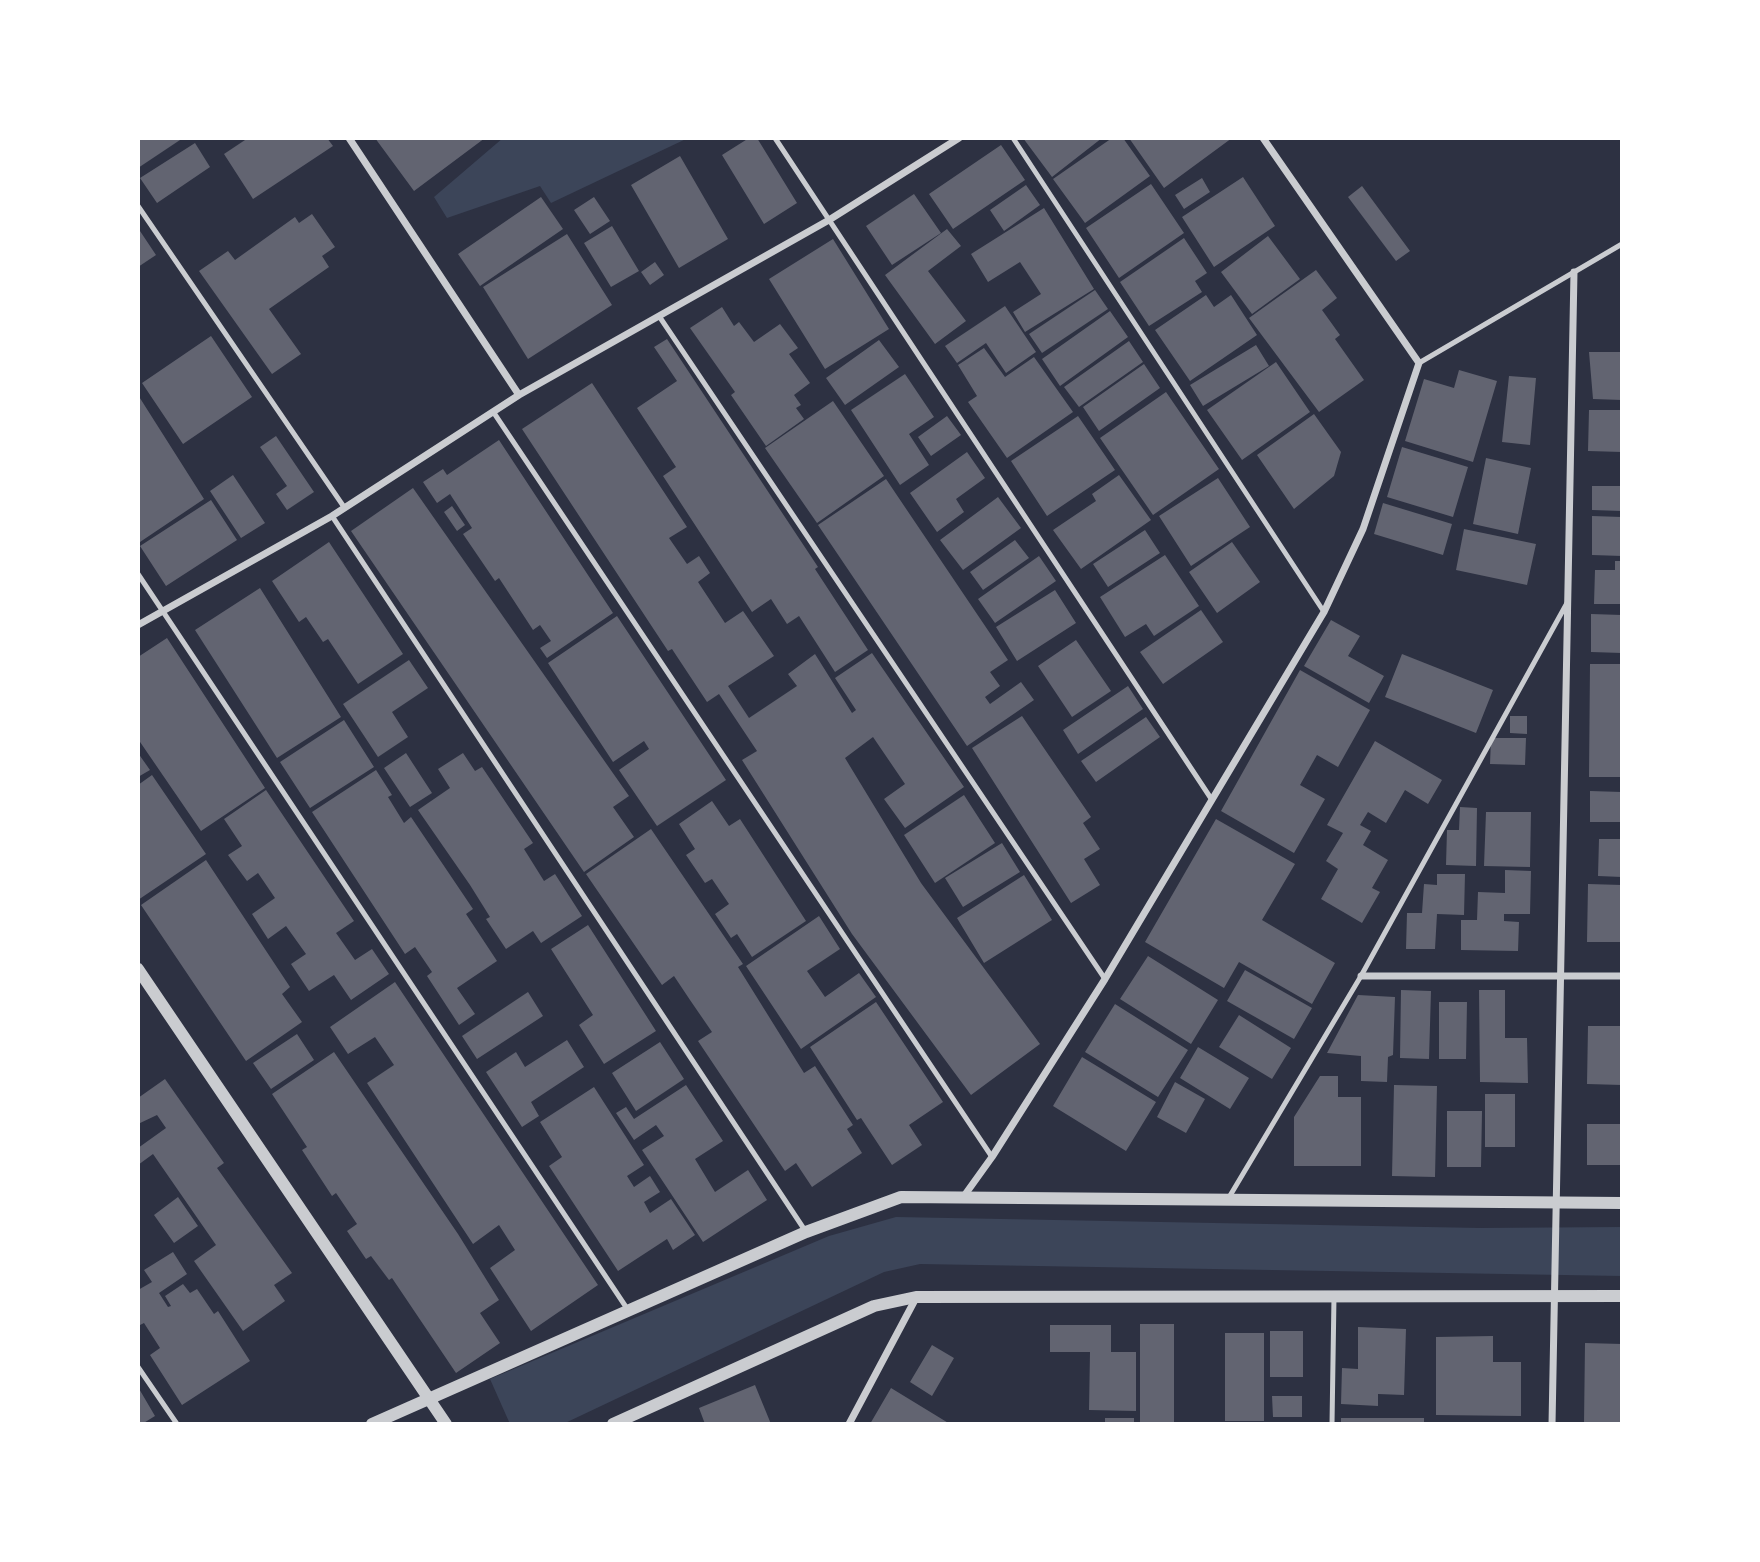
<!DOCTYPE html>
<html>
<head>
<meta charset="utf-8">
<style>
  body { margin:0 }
  #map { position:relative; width:1760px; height:1562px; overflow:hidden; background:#2d3142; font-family:Montserrat,sans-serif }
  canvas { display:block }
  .frame { position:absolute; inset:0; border:140px solid #fff; pointer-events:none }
</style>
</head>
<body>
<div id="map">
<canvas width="1760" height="1562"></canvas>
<div class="frame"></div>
</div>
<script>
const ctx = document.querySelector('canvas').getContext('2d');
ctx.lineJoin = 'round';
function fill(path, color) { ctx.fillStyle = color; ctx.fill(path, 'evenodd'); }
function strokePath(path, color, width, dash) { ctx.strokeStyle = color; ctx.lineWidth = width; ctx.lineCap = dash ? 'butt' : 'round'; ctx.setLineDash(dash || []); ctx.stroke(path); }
fill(new Path2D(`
  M503 138H688L551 203 540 186 447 218 434 197Z
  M896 1217 1480 1228 1622 1227V1276L920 1264 884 1272 563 1424H510L490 1379 829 1236Z`), '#3c4559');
fill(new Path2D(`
  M138 138H183L138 168Z
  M248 138H327L333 146 253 199 224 154Z
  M375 138H485L414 191Z
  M749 138H757L797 203 764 224 722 155Z
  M1023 138H1102L1052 177Z
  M1112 138H1123L1150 176 1085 223 1053 179Z
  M1129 138H1232L1164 188Z
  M195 143 210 167 157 203 140 178Z
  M1001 145 1025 180 953 229 929 194Z
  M680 156 728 239 679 268 631 185Z
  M1243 177 1275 226 1214 267 1182 217Z
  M1202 178 1210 192 1184 209 1175 195Z
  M1151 184 1184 233 1119 278 1086 228Z
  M1026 185 1040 205 1004 231 990 210Z
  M1362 186 1410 251 1396 261 1348 197Z
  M914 194 941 233 892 265 866 226Z
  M541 197 563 229 480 286 458 254Z
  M594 197 610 221 590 234 574 210Z
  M1044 208 1094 289 1025 332 1013 312 1041 294 1020 262 988 282 971 254Z
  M312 214 335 247 322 256 329 267 269 309 301 354 272 374 199 271 228 251 235 260 295 217 299 223Z
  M612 226 639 271 611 287 584 243Z
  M138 228 156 255 138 267Z
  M947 229 961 246 928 271 966 321 935 344 885 275Z
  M567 234 612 305 528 359 483 287Z
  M1268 236 1300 279 1252 314 1221 272Z
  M1184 238 1207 273 1195 281 1202 292 1149 326 1120 282Z
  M833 239 889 329 825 369 769 279Z
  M655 262 664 275 650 285 641 272Z
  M1316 270 1337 298 1322 310 1340 335 1335 339 1364 380 1319 412 1249 318Z
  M1095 290 1108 309 1042 353 1029 334Z
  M1206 295 1214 307 1231 295 1257 335 1190 381 1155 330Z
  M1005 306 1036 352 1006 373 986 343 957 363 945 346Z
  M722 307 734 326 739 322 754 342 780 324 798 348 789 354 810 383 794 395 801 405 796 408 804 419 766 446 731 395 735 392 690 328Z
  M1110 311 1128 337 1060 386 1042 359Z
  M211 336 252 397 183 444 142 383Z
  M667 339 818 567 815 569 868 650 835 672 799 616 787 624 771 599 752 612 663 476 676 467 637 408 677 381 654 347Z
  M879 340 899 367 845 405 826 378Z
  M1129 341 1143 362 1079 407 1064 387Z
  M1256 345 1269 366 1203 406 1190 385Z
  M984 348 1005 377 1034 357 1073 412 1007 458 968 402 977 396 958 365Z
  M1589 352H1622V400L1593 399Z
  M1276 362 1310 412 1242 460 1207 410Z
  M1144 364 1160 388 1099 431 1083 407Z
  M1459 370 1497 381 1473 462 1405 441 1424 379 1454 388Z
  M905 374 934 417 909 434 929 465 900 485 851 410Z
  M1509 376 1536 378 1530 445 1502 442Z
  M592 383 687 527 669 538 687 564 699 556 710 573 698 582 725 623 743 611 774 656 728 686 749 718 797 686 788 674 815 654 852 713 856 710 835 678 872 653 964 787 905 828 884 799 905 784 873 737 845 758 921 883 1040 1044 971 1095 852 934 742 760 757 751 719 694 707 702 672 649 668 651 522 429Z
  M1166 392 1219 469 1153 515 1100 438Z
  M138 395 204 499 140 542 138 540Z
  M833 401 884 476 817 523 765 448Z
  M1589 410H1622V452L1588 451Z
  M1314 414 1341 452 1334 476 1294 509 1257 455Z
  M947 416 961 435 931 456 918 437Z
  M1078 416 1115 470 1047 516 1011 461Z
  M276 436 314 492 287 510 276 494 287 486 260 447Z
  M499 440 613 613 547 658 540 648 551 641 540 625 533 630 499 578 495 581 463 534 472 528 450 494 437 503 423 482 443 469 447 475Z
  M1402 447 1468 467 1453 517 1387 497Z
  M967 452 985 478 956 499 964 512 937 532 910 493Z
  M1486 458 1531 468 1518 534 1473 524Z
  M233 475 265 523 241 538 210 491Z
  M1119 475 1151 520 1081 569 1053 530 1096 501 1092 494Z
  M1218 478 1250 527 1191 566 1159 516Z
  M886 479 1008 660 990 672 1000 686 985 697 990 704 1021 682 1034 700 967 746 818 525Z
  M1592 486H1622V511L1592 510Z
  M413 488 629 796 613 807 634 837 584 872 351 531Z
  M998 497 1021 528 963 570 940 540Z
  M211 500 237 540 166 586 140 546Z
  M1383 503 1452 524 1443 555 1374 534Z
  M452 506 465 525 457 531 444 512Z
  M1592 516 1622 517V556L1592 555Z
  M1464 529 1536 544 1527 585 1456 570Z
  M1145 530 1160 553 1108 587 1093 564Z
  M1015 540 1029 558 983 590 970 572Z
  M329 542 403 654 358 684 328 639 323 642 306 617 299 622 272 581Z
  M1232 542 1260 582 1217 613 1189 572Z
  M1165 555 1199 606 1154 636 1146 624 1125 637 1100 597Z
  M1039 556 1056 581 995 623 978 599Z
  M1615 561H1622V604H1594L1595 570H1615Z
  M260 588 341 717 277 758 195 630Z
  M1055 590 1076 623 1017 661 996 627Z
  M1201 610 1223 642 1163 684 1140 652Z
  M1591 614 1622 615V653L1591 652Z
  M617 616 726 780 657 826 619 770 649 749 644 741 613 762 548 663Z
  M1331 620 1360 636 1348 656 1384 676 1369 703 1304 666Z
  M167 638 265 788 201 831 138 739V657Z
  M1076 640 1111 691 1072 717 1038 666Z
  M1402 654 1493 690 1476 733 1385 697Z
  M409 660 428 688 392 712 408 737 378 757 343 704Z
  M1590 664H1622V777H1589Z
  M1300 670 1370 710 1338 767 1317 755 1300 785 1325 799 1294 853 1221 811Z
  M1128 686 1143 709 1078 754 1063 730Z
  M1022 716 1091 817 1083 823 1100 849 1084 859 1100 885 1071 903 972 748Z
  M1510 716H1527V734L1510 733Z
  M1146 717 1160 737 1096 782 1081 761Z
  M344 720 374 767 310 808 280 762Z
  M1491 738H1526L1525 765 1490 764Z
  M1375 741 1442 780 1428 804 1405 790 1386 823 1368 812 1360 825 1371 831 1363 845 1388 860 1372 888 1380 892 1362 923 1321 899 1338 869 1326 861 1343 833 1327 825Z
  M138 753 150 770 138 777Z
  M406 753 432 793 410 807 384 768Z
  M463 753 475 771 482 767 533 843 524 849 544 881 555 874 582 916 541 943 533 931 506 949 486 919 490 917 470 885 418 810 450 788 438 769Z
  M376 770 392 795 388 797 404 823 411 817 473 909 466 914 497 961 457 988 475 1014 459 1025 427 976 432 972 415 947 405 954 312 812Z
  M152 775 206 854 138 900V785Z
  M266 790 354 921 336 933 355 960 372 949 389 974 351 1000 334 975 309 991 291 964 306 954 286 926 268 939 252 914 275 898 258 873 247 881 228 855 242 846 224 819Z
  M1590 791 1622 792V822H1590Z
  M964 795 995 843 935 883 904 835Z
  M712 801 729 826 740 819 806 921 752 957 737 934 731 938 715 914 729 904 712 879 705 883 686 855 695 849 679 824Z
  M1460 807 1477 808 1476 866 1446 865 1447 830H1459Z
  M1486 812H1531L1530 867 1484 866Z
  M1216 819 1295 864 1262 920 1335 963 1312 1004 1239 962 1224 988 1145 942Z
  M651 829 743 964 738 967 804 1073 815 1066 853 1125 847 1129 862 1153 812 1187 796 1163 785 1171 698 1041 712 1032 690 1000 674 976 662 985 586 874Z
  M1599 839H1622V877L1598 876Z
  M1002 843 1020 872 963 907 945 878Z
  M206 860 290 987 282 994 302 1022 246 1061 141 905Z
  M1505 870 1531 871 1530 914H1504V921L1519 922 1518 951 1461 950V920H1477L1478 892 1505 893Z
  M1437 874H1465L1464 915 1437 914 1435 949H1406L1407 913H1422L1424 884 1437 885Z
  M1024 875 1052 920 984 963 957 918Z
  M1588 884 1622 885V942H1587Z
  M819 916 840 949 807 971 825 997 859 973 876 997 801 1049 746 966Z
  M588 925 656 1031 604 1064 579 1025 593 1015 551 949Z
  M1148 956 1218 1000 1191 1044 1120 999Z
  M1245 970 1312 1008 1294 1039 1227 1001Z
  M395 982 598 1285 531 1331 490 1268 515 1250 499 1225 473 1244 367 1083 394 1065 375 1037 348 1054 330 1027Z
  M1401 990 1431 991 1429 1059 1400 1058Z
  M1479 990H1505V1038H1527L1528 1083 1480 1082Z
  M528 992 543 1016 477 1059 462 1036Z
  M1358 995 1395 997 1393 1055 1388 1057 1387 1082 1361 1081V1056L1327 1053Z
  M876 1002 943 1102 909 1125 922 1145 892 1165 861 1118 857 1120 810 1047Z
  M1439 1002H1467L1466 1059H1439Z
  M1115 1004 1188 1050 1158 1097 1085 1052Z
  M1239 1015 1291 1048 1272 1079 1219 1047Z
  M1588 1026H1622V1085L1587 1084Z
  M297 1034 314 1060 271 1089 253 1063Z
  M567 1040 584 1067 531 1102 539 1116 522 1127 486 1072 516 1052 525 1067Z
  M660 1042 684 1079 636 1111 612 1073Z
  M1198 1047 1249 1078 1230 1109 1180 1078Z
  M334 1052 458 1234 499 1300 480 1313 500 1343 456 1373 392 1278 389 1280 371 1256 366 1259 347 1231 357 1224 336 1193 332 1196 302 1150 307 1147 272 1094Z
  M1082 1057 1156 1102 1126 1151 1053 1106Z
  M1320 1076H1338V1097H1361V1166H1294V1117Z
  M165 1079 224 1163 217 1168 292 1273 274 1285 285 1301 243 1331 194 1261 216 1245 153 1154 138 1165V1148L166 1128 157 1115 138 1124V1098Z
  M1175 1082 1205 1099 1186 1133 1157 1117Z
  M686 1085 723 1141 695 1159 715 1192 748 1170 767 1200 703 1242 642 1150 664 1136 656 1125 634 1140 616 1113 626 1107 634 1119Z
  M1394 1085 1437 1086 1435 1177 1392 1176Z
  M594 1087 644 1165 627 1176 634 1187 650 1176 660 1192 644 1202 650 1213 671 1199 695 1235 673 1250 667 1239 618 1271 549 1166 562 1157 540 1122Z
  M1485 1094H1515V1147H1485Z
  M1447 1111H1482L1481 1167H1447Z
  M1587 1124H1622V1165H1587Z
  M178 1197 198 1226 174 1243 154 1215Z
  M173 1252 187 1274 159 1293 168 1307 171 1306 165 1296 183 1284 190 1293 197 1289 214 1314 218 1311 250 1361 182 1405 150 1355 160 1348 144 1323 138 1326V1290L152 1282 144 1270Z
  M1140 1324H1174V1424H1140Z
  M1050 1325H1111V1352H1136V1411L1089 1410 1090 1352H1050Z
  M1358 1327 1406 1329 1404 1395 1378 1394V1406L1341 1404 1342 1368 1358 1369Z
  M1270 1331H1303V1377H1270Z
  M1225 1333H1264V1421H1225Z
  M1493 1336V1362H1521V1416L1436 1415V1337Z
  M1585 1343 1622 1344V1424H1584Z
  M932 1345 954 1358 932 1396 910 1382Z
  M755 1385 771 1424H705L699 1408Z
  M138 1387 155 1416 142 1424H138Z
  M891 1388 950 1424H870Z
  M1272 1396H1302V1417H1273Z
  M1105 1418H1134V1424H1105Z
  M1341 1418H1424V1424H1341Z`), '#626471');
strokePath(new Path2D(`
  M775 138 1212 800
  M1013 138 1324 612
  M138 206 344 507
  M659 316 1105 979
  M1419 363 1622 244
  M494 413 992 1157
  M332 516 806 1232
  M138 574 628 1310
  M1228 1199 1361 976 1567 603
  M138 1367 177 1424
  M1332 1424 1334 1297`), '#caccd0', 5);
strokePath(new Path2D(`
  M349 138 519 395
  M138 625 332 516 519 395 829 220 959 138
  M1361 976H1622
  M964 1196 992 1157 1105 979 1324 612 1363 529 1419 363 1263 138
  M849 1424 916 1298
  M1552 1424 1574 272`), '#caccd0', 7);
strokePath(new Path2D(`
  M138 969 446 1424
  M372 1424 806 1232 901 1197 1622 1203
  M613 1424 874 1306 916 1297 1622 1296`), '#caccd0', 12);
</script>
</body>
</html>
